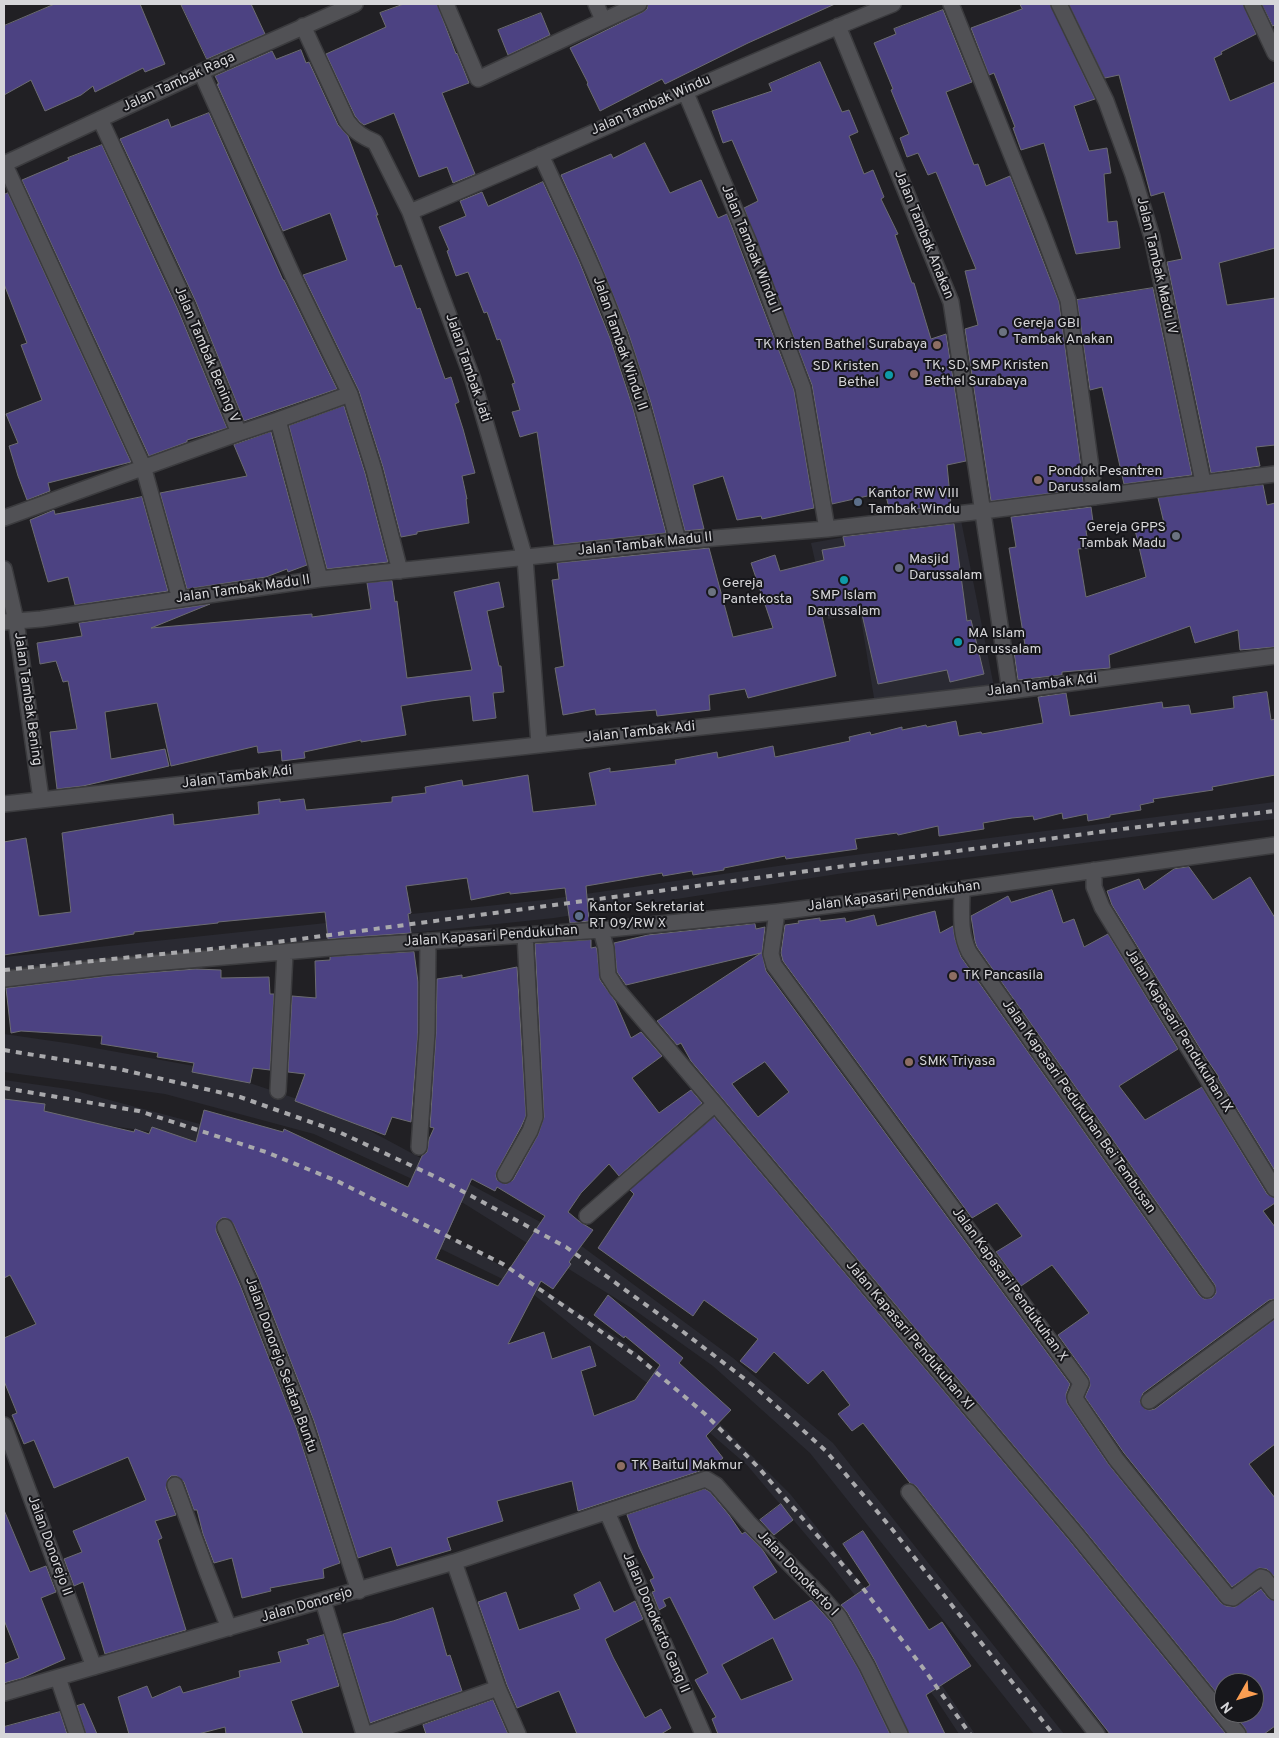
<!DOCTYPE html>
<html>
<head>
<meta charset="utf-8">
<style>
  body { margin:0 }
  #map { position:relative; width:1279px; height:1738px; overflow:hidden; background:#212024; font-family:Overpass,sans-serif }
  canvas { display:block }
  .frame { position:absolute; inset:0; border:5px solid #d6d6d9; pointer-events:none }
  .north { position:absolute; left:1214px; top:1673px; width:50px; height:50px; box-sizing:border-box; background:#17171b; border:1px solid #636367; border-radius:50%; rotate:232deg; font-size:14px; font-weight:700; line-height:20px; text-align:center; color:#d6d6d9 }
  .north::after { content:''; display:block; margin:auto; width:18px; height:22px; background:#fb9e52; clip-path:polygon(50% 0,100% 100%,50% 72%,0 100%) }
</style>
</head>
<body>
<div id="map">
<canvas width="1279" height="1738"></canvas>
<div class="frame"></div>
<div class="north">N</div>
</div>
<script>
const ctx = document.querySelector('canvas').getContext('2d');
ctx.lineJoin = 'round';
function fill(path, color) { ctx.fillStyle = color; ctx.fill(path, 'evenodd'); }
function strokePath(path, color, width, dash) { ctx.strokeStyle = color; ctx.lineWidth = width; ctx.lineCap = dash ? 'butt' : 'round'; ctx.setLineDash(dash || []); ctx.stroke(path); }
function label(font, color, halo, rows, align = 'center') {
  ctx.font = font + ' Overpass,sans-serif'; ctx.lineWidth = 4; ctx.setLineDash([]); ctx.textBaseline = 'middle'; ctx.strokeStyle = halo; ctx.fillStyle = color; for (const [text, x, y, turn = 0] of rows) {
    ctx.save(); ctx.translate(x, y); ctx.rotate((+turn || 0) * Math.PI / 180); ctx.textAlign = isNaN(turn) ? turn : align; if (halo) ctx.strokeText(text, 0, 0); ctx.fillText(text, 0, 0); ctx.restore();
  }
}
fill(new Path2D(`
  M961 520 995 692 875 704 860 613 828 619 811 543 901 527Z
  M1275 802V819L844 873 554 918 4 976V957L544 900 847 856Z
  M4 1034 73 1044 205 1068 333 1111 572 1239 733 1358 833 1443 1064 1734H1034L810 1453 713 1366 636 1311 460 1201 314 1134 165 1094 4 1072Z
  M4 1080 68 1089 200 1124 347 1184 464 1245 546 1291 624 1342 716 1420 791 1495 941 1684 975 1734H959L936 1699 828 1561 747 1465 688 1414 580 1332 533 1294 290 1175 154 1132 4 1111Z`), '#2a2a32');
const building = new Path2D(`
  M55 4H140L165 64 145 72 143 68 95 92 93 86 81 95 45 111 31 80 4 95V26Z
  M181 4H251L265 34 207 59Z
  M404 4H437L456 54 457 53 469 83 442 93 475 174 453 183 447 167 419 177 394 113 364 125 360 122 355 116 326 54 386 27 380 13Z
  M648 4H835L748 43 665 84 662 79 600 111 587 84 588 83 570 48 643 12 647 9Z
  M1020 4H1050L1095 99 1074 106 1089 151 1107 148 1111 173 1104 174 1108 222 1117 221 1120 248 1076 254 1044 143 1021 150 1013 128 1015 127 994 73 989 75 971 28 1022 9Z
  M1069 4H1243L1256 34 1221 52 1222 54 1214 58 1230 101 1275 82V248L1219 263 1227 305 1275 298V445L1256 447 1260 466 1211 473 1167 262 1182 259 1164 192 1151 196 1119 75 1105 78Z
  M1262 4H1275V24L1273 26Z
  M943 10 972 82 946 92 974 165 978 164 986 186 1010 176 1059 302 1084 489 991 501 965 329 978 325 965 271 976 269 936 172 928 175 918 153 907 157 900 138 909 134 891 90 893 89 874 43 896 34 894 29Z
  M541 13 550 35 508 55 498 30Z
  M301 50 306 63 309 62 338 125 348 136 378 215H376L395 267 401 265 417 309 420 308 445 379 451 377 459 402 455 404 463 429 475 473 462 476 467 499H466L469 523 417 532V534L401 537 383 467 359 391 303 275 347 260 330 213 283 231 217 84H219L215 76 272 51 276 59Z
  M820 62 842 112 849 110 858 132 849 136 864 174 873 170 884 197 881 199 898 234 895 235 912 283H914L931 339 946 334 966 461 947 465 951 505 890 512 885 492 832 504 812 385 744 208 758 201 732 140 723 143 712 111 772 91 769 84Z
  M209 113 283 280H284L337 389 244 421 196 302 120 139 168 119 171 127Z
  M645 143 670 193 701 180 718 218 727 214 794 390 814 508 762 519 761 516 737 520 723 476 693 485 704 529 685 531 651 403 628 332 596 253 561 175 611 154 613 158Z
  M102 145 178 310 227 428 187 440V442L149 456 22 180 69 160 68 158Z
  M543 182 579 261 610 338 633 408 666 533 554 545 537 432 520 437 512 412 520 410 512 384 515 383 500 339 497 340 487 312 484 313 468 272 456 276 447 251 449 250 439 227 466 216 460 201 482 192 488 206Z
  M8 193 131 462 48 483 50 491 27 500 18 476 9 446 18 443 6 414 42 400 21 345 27 343 4 284V195Z
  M1153 288 1192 475 1124 484 1102 387 1090 390 1077 300Z
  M344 406 365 473 388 562 327 569 289 426Z
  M271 432 307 565 288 572 287 569 266 577 187 589 160 493 247 476 234 445Z
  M1263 485 1267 505 1275 503V647L1240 650 1238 630 1195 643 1190 626 1109 655 1110 668 1062 672V675L1018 680 1014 652 1026 651 1009 548 1016 547 1011 517 1091 507 1094 529 1086 531 1089 548 1078 549 1086 597 1146 577 1135 530 1164 523 1158 498Z
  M142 497 168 591 75 605 68 577 48 582 30 520 54 510 55 514Z
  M954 524 967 621 971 620 984 674 950 682 947 670 878 684 861 610 822 616 836 676 748 698 745 689 709 695 710 710 657 716 656 710 596 715 595 709 563 715 555 668 564 666 552 580 559 579 557 563 709 548 733 637 773 628 751 563 775 555 780 571 824 560 822 550 845 546 843 537Z
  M392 581 395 602 397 601 407 678 472 670 454 592 499 582 504 607 487 611 499 666H501L504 692 493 693 496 718 473 721 470 696 431 701 401 706 406 735 361 742V740L304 752 305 758 282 761 281 750 258 753 257 746 171 766 157 703 105 712 111 759 165 749 169 766 83 786 57 789 50 732 77 729 68 681 63 682 56 661 40 664 37 643 82 636 79 623 210 604 151 628 312 614V617L371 609 367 583Z
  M1267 692 1271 720 1275 719V775L1212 787 1213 790 1153 799 1154 802 1140 805 1141 810 1110 815V817L1088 821 1087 814 1063 819 1062 813 1034 820 1033 816 1012 818 983 823 984 829 939 836 938 826 898 835 897 833 855 839 857 849 786 859 785 856 724 868V870L693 875 692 871 663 876 662 873 586 886 589 921 570 923 565 888 510 894V892L471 900 467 878 406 886 411 913 408 914 411 933 328 939 325 912 218 922V923L134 932V934L4 955V842L26 838 39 916 71 912 62 833 173 814 174 825 259 814 258 802 280 799V802L304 799 306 810 392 802V797L426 793 425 787 462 780 463 786 528 775 533 812 596 805 589 773 610 768V772L676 764 675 760 717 752 718 758 773 746 775 757 850 741 849 737 870 732 871 735 902 727V730L926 725 927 727 956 721 959 736 981 732 982 734 1043 723 1038 697 1066 693 1070 716 1162 702 1163 708 1189 705 1191 714 1234 708 1233 697Z
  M1189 867 1213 900 1250 877 1275 918V1171L1218 1078 1219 1077 1206 1058 1112 905 1107 891 1139 879 1144 890 1174 869Z
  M1052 890 1063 923 1074 919 1084 947 1108 934 1178 1049 1119 1086 1145 1120 1202 1087 1267 1194 1275 1198V1203L1263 1211 1275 1227V1299L1269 1300 1143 1393 1140 1402 1145 1409 1150 1410 1155 1409 1275 1319V1444L1249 1464 1275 1498V1577L1267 1569 1259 1568 1232 1587 1124 1453 1085 1397 1090 1386 1089 1378 1058 1335 1089 1313 1052 1265 1021 1286 996 1252 1022 1236 997 1203 972 1218 783 961 781 953 785 925 799 923 798 921 820 918V921L845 918 846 922 874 915 877 926 935 911 940 933 953 926 955 939 961 957 1199 1295 1204 1299 1212 1298 1216 1293 1215 1285 977 947 975 941 971 916 1008 896 1011 902Z
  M755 924 756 929 765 927 762 953 766 971 1070 1384 1066 1394 1067 1403 1109 1465 1221 1603 1226 1606 1235 1607 1261 1589 1268 1598 1275 1601V1726L1264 1734H1247L1245 1728 1233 1713H1254V1683H1224V1702L1082 1527 691 1061 681 1043 677 1045 657 1021 761 953 626 985 617 972 614 943 648 935ZM765 1062 789 1092 758 1117 732 1084Z
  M591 940V948L596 947 597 950 600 980 615 1001 631 1038 641 1032 662 1056 632 1078 659 1113 691 1090 702 1103 619 1176 609 1164 581 1193 568 1212 580 1222 593 1230 569 1262 571 1264 553 1289 541 1281 508 1344 544 1332 552 1359 590 1346 596 1366 581 1371 594 1416 635 1400 660 1365 625 1336 624 1338 594 1315 608 1295 683 1358 679 1363 731 1410 706 1436 723 1458 708 1470H703L578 1511 572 1481 497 1501 503 1521 447 1538 451 1550 397 1566 391 1547 358 1558 314 1421 258 1277 233 1223 226 1218H222L217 1222 216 1231 240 1285 296 1427 340 1563 323 1569 324 1578 270 1588 271 1591 242 1598 232 1558 214 1563 203 1534 197 1510H194L184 1482 177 1476H171L168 1479 166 1488 176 1515 155 1521 162 1538 158 1540 186 1630 105 1654 83 1582 74 1586 64 1559 82 1552 73 1531 146 1500 128 1457 54 1488 34 1440 24 1444 12 1415 17 1413 4 1381V1338L36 1324 10 1275 4 1278V1099L45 1104 44 1111 134 1132 135 1129 149 1134 152 1127 196 1142 204 1110 283 1132 284 1129 408 1187 422 1156 427 1152 429 1139 434 1128 430 1127 436 1033 437 979 462 975V978L517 967 526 1116 521 1127 497 1171 496 1176 497 1180 506 1184 513 1180 538 1135 544 1117 535 944ZM472 1179 495 1191 497 1187 545 1216 498 1286 436 1259Z
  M414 952 418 982V1033L411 1122 392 1117 385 1135 295 1101 305 1074 288 1072 292 996 316 998 315 961 330 960V957Z
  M196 969 221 970V978L269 977 270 994H274L270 1070 253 1068 250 1083 192 1072 194 1063 157 1057 158 1053 101 1044 102 1036 21 1031 11 1033 6 988 107 976Z
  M714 1117 1068 1539 1226 1734H1110L916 1486 910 1483 863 1423 852 1431 838 1414 850 1405 823 1370 808 1384 774 1352 756 1373 740 1361 758 1339 704 1300 693 1316 598 1248 634 1194 630 1190Z
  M705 1489 710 1492 729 1515 742 1534 745 1532 762 1549 777 1572 753 1587 774 1620 811 1600 831 1622 859 1670 890 1734H718L712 1719 716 1717 695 1680 708 1673 670 1597 663 1600 666 1606 659 1610 652 1592 655 1591 650 1580 654 1578 639 1547 627 1515ZM773 1638 793 1680 741 1700 722 1665Z
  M781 1504 793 1520 774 1535 760 1520Z
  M4 1510 30 1572 46 1566 56 1592 41 1598 65 1659 22 1678 4 1683V1664L19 1658 4 1620Z
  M863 1531 929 1630 942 1622 971 1666 926 1695 945 1734H909L875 1661 847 1612 841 1605 870 1585 843 1544Z
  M600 1582 614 1612 635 1601 643 1619 605 1639 613 1657 645 1718 661 1709 671 1728 661 1734H577L559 1691 517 1708 507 1685 478 1602 506 1592 519 1630 580 1609 574 1595Z
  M433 1608 447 1656 450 1655 462 1691 370 1723 343 1634 393 1621Z
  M324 1635 339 1686 291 1701 303 1734H226L225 1727 198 1734H129L118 1697 147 1686 152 1698 180 1686 183 1693 240 1677 239 1671 281 1662 278 1652 309 1644 307 1640Z
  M493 1700 508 1734H426L423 1725Z
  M84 1704 97 1734H86L77 1706Z
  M60 1712 67 1734H4V1727Z`);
fill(building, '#4c4282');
strokePath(building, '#6c6c71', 1);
const minor = new Path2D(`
  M446 4 478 79 639 4
  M596 4 603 20
  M951 4 1040 226 1068 300 1095 497
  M1059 4 1106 101 1133 175 1152 237 1203 482
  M1252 4 1275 53
  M303 26 347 121C355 132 363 137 375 142L410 212 473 380 525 558 539 744
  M838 26 951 302 1010 691
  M201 72 293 276 350 394 374 470 400 571
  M685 91 749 243 803 388 827 529
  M100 119 187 306 239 433 278 420 320 579
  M541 155C572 223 605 290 628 361 648 420 662 481 678 541
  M4 163 143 466 180 599
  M4 164 201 72 355 4
  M410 212C572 144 730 69 893 4
  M278 420 350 394
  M4 518 239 433
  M4 569 16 621 41 799
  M4 622 41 619 320 579 678 541 827 529 983 511 1275 474
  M4 804 765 720 1010 691 1275 656
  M1094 870V887L1102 907 1275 1189
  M962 889C962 911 959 932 969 952L1207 1290
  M777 912 771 954 774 965 1081 1383 1075 1397 1076 1400 1116 1459 1228 1597 1233 1598 1261 1577 1264 1578 1275 1592
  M601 930 606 948 608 975 617 989 715 1104 1075 1533 1238 1734
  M4 979 106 967 342 947 601 930 777 912 962 889 1275 845
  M278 1091 285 953
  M419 1147 427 1033 428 941
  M505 1175 530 1131 535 1117 525 935
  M587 1216 715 1104
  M225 1227 249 1281 305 1424 359 1591
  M1149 1401 1275 1308
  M4 1425 94 1667
  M175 1485 207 1572 229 1628
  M909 1492 1097 1734
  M607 1512 703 1734
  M454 1562 498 1688 518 1734
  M323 1601 364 1734
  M58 1678 77 1734
  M4 1693 454 1562 706 1479 716 1485 748 1522 821 1596 839 1617 867 1666 900 1734
  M368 1734 498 1688`);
strokePath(minor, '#3b3b3e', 18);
strokePath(minor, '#515155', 15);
strokePath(new Path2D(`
  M4 970 270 943 1122 829 1275 811
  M4 1050 119 1069 240 1097 339 1132 438 1178 566 1247 682 1331 754 1386 826 1451 892 1529 1053 1734
  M4 1088 139 1111 266 1152 337 1181 503 1264 638 1357 705 1414 758 1467 862 1587 926 1672 970 1734`), '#a9a9ac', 4, [6, 6]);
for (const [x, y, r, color] of [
  [1003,332,5,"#6b7280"],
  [937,345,5,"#8d6e63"],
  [914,374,5,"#8d6e63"],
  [889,375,5,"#0f9aa8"],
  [1038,480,5,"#8d6e63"],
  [858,502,5,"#5c6f8a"],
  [1176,536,5,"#6b7280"],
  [899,568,5,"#6b7280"],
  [844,580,5,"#0f9aa8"],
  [712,592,5,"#6b7280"],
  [958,642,5,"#0f9aa8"],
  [579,916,5,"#5c6f8a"],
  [953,976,5,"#8d6e63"],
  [909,1062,5,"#8d6e63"],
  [621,1466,5,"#8d6e63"]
]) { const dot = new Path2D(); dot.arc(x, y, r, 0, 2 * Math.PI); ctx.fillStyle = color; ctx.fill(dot); strokePath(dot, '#17171b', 2); }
label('14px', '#d6d6d9', '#17171b', [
  ["Jalan Tambak Raga",179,83,-25],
  ["Jalan Tambak Windu",651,106,-24],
  ["Jalan Tambak Anakan",923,235,68],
  ["Jalan Tambak Windu I",750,249,68],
  ["Jalan Tambak Madu IV",1156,266,77],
  ["Jalan Tambak Windu II",619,344,71],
  ["Jalan Tambak Bening V",206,355,67],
  ["Jalan Tambak Jati",467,368,71],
  ["Jalan Tambak Madu II",645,545,-6],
  ["Jalan Tambak Madu II",243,590,-8],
  ["Jalan Tambak Adi",1042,686,-7],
  ["Jalan Tambak Bening",27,699,82],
  ["Jalan Tambak Adi",640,733,-6],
  ["Jalan Tambak Adi",237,778,-7],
  ["Jalan Kapasari Pendukuhan",894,897,-7],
  ["Jalan Kapasari Pendukuhan",491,937,-4],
  ["Jalan Kapasari Pendukuhan IX",1178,1031,58],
  ["Jalan Kapasari Pedukuhan Bei Tembusan",1078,1107,55],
  ["Jalan Kapasari Pendukuhan X",1009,1285,54],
  ["Jalan Kapasari Pendukuhan XI",909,1336,50],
  ["Jalan Donorejo Selatan Buntu",280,1365,70],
  ["Jalan Donorejo II",49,1546,70],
  ["Jalan Donokerto I",797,1574,47],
  ["Jalan Donorejo",307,1606,-16],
  ["Jalan Donokerto Gang II",655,1623,67]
]);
label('14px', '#d6d6d9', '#17171b', [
  ["Gereja GBI",1013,324],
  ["Tambak Anakan",1013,340],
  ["TK Kristen Bathel Surabaya",927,345,"right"],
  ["TK, SD, SMP Kristen",924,366],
  ["Bethel Surabaya",924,382],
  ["SD Kristen",879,367,"right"],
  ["Bethel",879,383,"right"],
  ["Pondok Pesantren",1048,472],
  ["Darussalam",1048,488],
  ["Kantor RW VIII",868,494],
  ["Tambak Windu",868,510],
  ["Gereja GPPS",1166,528,"right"],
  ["Tambak Madu",1166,544,"right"],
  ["Masjid",909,560],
  ["Darussalam",909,576],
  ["Gereja",722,584],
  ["Pantekosta",722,600],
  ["SMP Islam",844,596,"center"],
  ["Darussalam",844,612,"center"],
  ["MA Islam",968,634],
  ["Darussalam",968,650],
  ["Kantor Sekretariat",589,908],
  ["RT 09/RW X",589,924],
  ["TK Pancasila",963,976],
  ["SMK Triyasa",919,1062],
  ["TK Baitul Makmur",631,1466]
], 'left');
</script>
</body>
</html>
